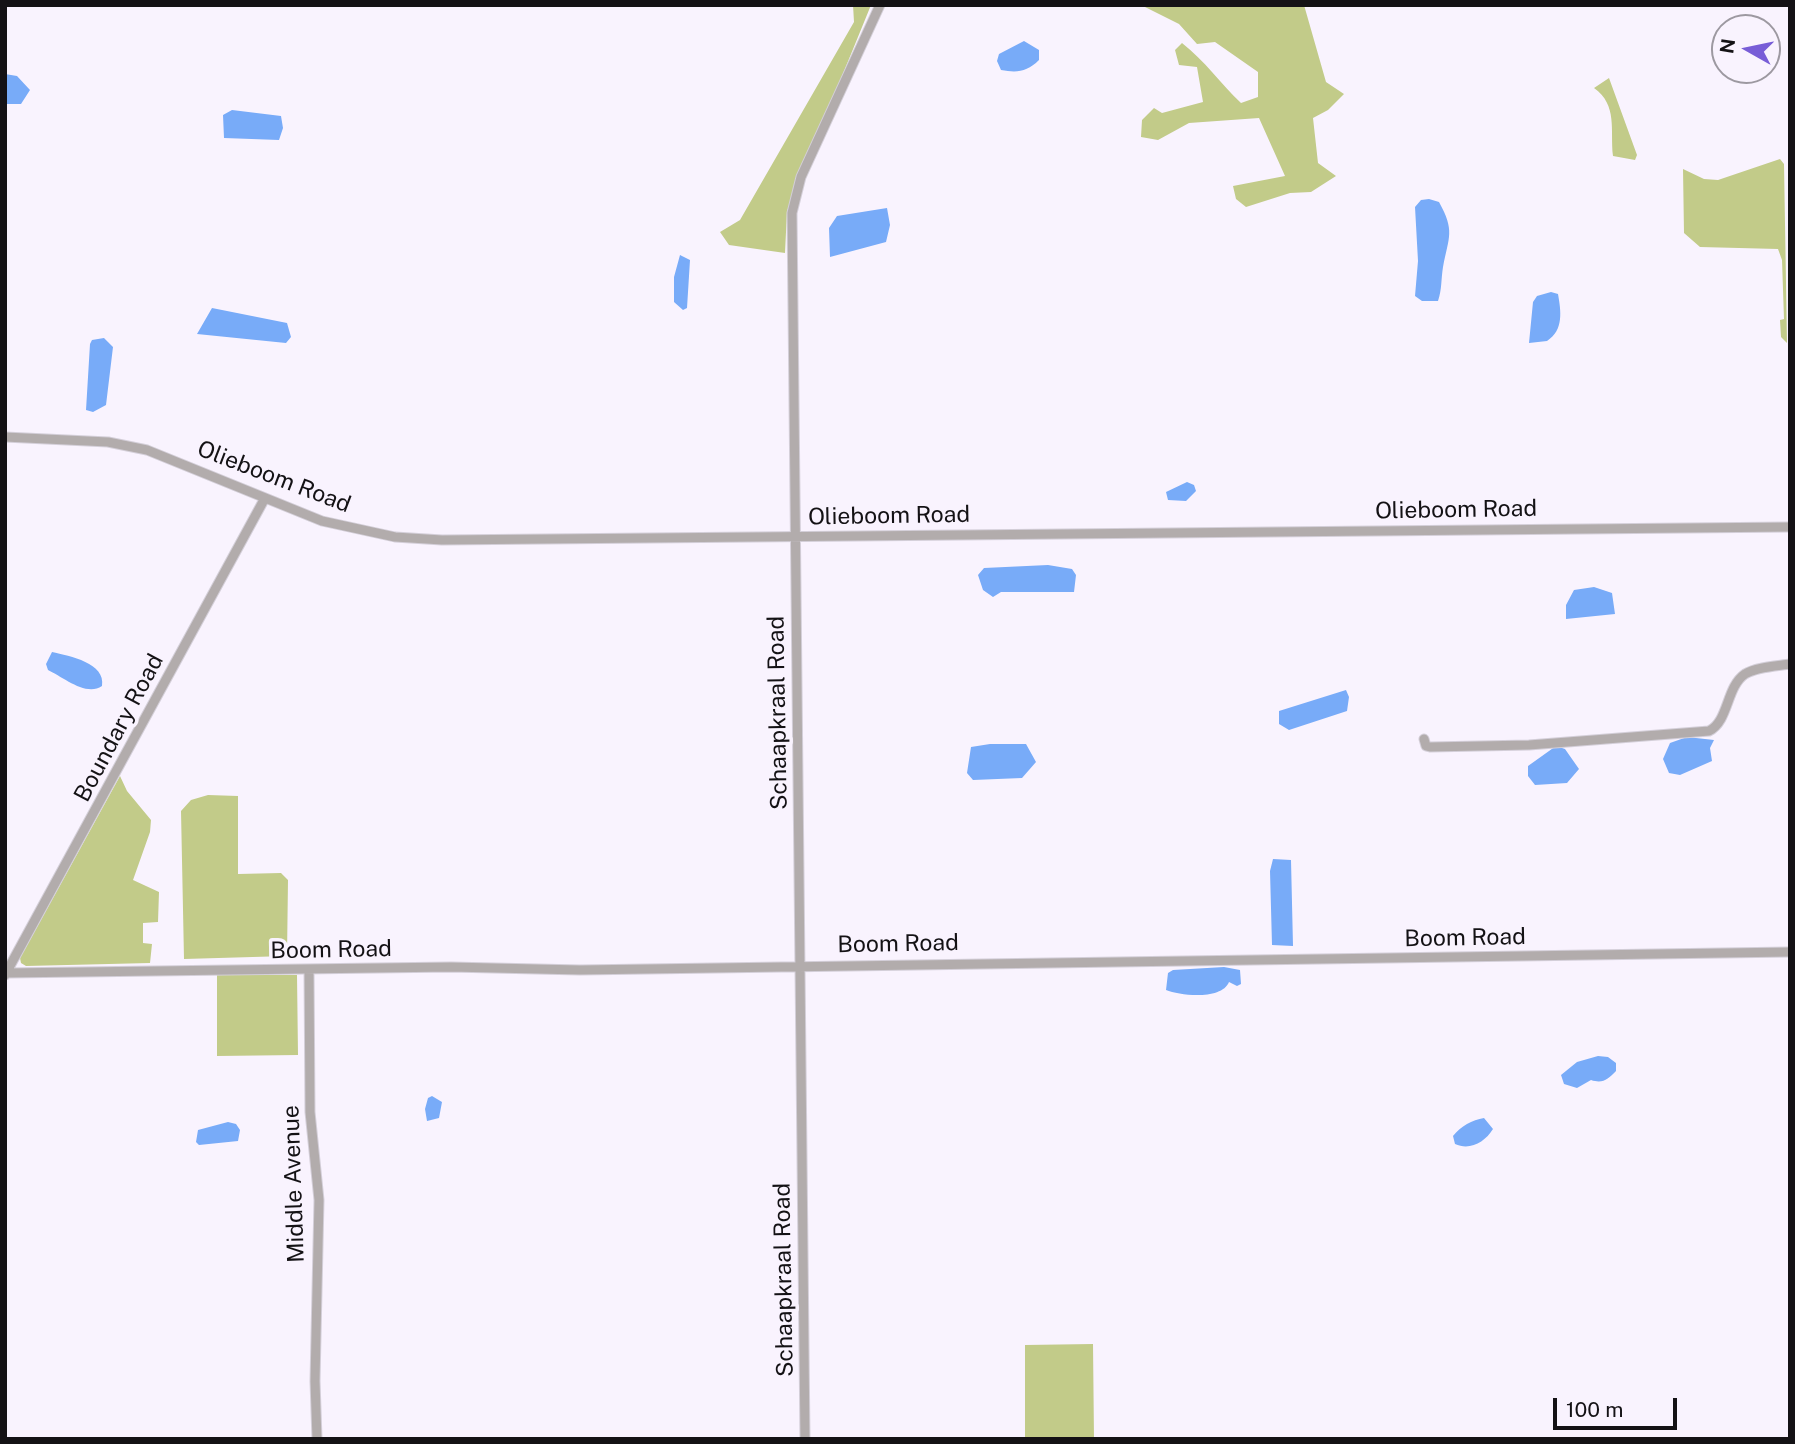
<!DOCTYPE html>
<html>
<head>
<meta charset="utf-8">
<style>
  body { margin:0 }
  #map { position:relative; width:1795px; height:1444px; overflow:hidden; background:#f9f3fe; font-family:"Public Sans",sans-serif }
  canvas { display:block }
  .frame { position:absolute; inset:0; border:7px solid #141215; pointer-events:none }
  .north { position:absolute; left:1711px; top:14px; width:70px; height:70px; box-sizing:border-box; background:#f9f3fe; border:2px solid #9d99a1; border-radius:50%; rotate:279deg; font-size:19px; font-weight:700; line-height:28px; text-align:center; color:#141215 }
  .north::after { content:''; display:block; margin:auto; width:24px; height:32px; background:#785dd7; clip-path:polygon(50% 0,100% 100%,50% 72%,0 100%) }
  .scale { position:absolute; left:1553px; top:1398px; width:124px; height:32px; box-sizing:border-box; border:4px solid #141215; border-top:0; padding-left:9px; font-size:21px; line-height:24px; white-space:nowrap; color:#141215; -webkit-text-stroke:5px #f9f3fe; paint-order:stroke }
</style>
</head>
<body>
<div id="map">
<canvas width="1795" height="1444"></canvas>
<div class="frame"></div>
<div class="north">N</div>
<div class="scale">100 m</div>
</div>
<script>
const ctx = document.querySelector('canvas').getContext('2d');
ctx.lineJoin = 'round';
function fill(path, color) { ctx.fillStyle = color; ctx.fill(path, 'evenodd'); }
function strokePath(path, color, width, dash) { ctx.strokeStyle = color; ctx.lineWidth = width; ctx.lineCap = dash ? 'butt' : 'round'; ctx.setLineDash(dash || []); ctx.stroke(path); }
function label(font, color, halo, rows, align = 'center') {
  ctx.font = font + ' "Public Sans",sans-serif'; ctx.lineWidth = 7; ctx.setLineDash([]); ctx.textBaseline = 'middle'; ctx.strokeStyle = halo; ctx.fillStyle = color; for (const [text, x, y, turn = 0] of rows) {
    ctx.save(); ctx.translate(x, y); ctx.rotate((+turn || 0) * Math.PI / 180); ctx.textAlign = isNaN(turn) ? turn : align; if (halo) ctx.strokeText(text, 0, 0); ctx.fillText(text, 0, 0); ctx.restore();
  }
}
fill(new Path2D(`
  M853 5H871L787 211 785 253 729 245 720 232 740 220 854 22Z
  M1141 5H1304L1326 82 1344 94 1328 110 1313 118 1318 163 1336 176 1311 192 1290 193 1246 207 1236 199 1233 186 1285 176 1259 118 1189 123 1158 140 1141 137 1142 120 1154 108 1162 113 1203 102 1197 67 1179 65 1175 50 1182 43C1205 61 1220 83 1241 103L1258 97V72L1215 42 1197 44 1179 24Z
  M1609 78 1637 155 1635 160 1613 156C1610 130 1618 105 1594 88Z
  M1780 159 1784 164 1787 343 1781 337 1780 320 1784 319 1782 260 1778 249 1700 247 1684 233 1683 169 1704 179 1718 180Z
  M120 776 127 791 151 820 150 832 133 880 159 892 158 922 143 923V943L152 944 150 963 26 966 21 963 20 958Z
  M208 795 238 796V874L281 873 288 880 287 956 184 959 181 811 191 800Z
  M217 975H297L298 1055 217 1056Z
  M1093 1344 1094 1439H1025V1345Z`), '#c2cb89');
fill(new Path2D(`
  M1024 41 1039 50V60C1027 72 1017 73 1001 70L997 61 999 54Z
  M5 74 17 76 30 90 21 104H5Z
  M232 110 281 116 283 128 279 140 224 138 223 115Z
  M1429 199 1439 202C1455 231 1449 236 1443 267 1441 279 1442 289 1438 301H1422L1415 296 1418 261 1415 207 1421 200Z
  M887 208 890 225 886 242 830 257 829 228 837 216Z
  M680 255 690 260 687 308 683 310 674 302V277Z
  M1551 292 1558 294C1561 311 1564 330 1547 341L1529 343 1533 302 1537 296Z
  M212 308 287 323 291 337 286 343 197 334Z
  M104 338 113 347 106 405 93 412 86 410 90 344 92 340Z
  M1187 482 1194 485 1196 491 1186 501 1168 500 1166 492Z
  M1048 565 1072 569 1076 575 1074 592H1001L993 597 983 590 978 575 984 568Z
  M1594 587 1612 593 1615 614 1566 619V605L1574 590Z
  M52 652C70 656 106 663 102 686 86 697 63 677 48 670L46 664Z
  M1346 690 1349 697 1347 711 1289 730 1279 724V711Z
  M1687 737 1714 740 1710 748 1712 761 1680 775 1669 773 1663 759 1670 743Z
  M990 744H1026L1036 762 1022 778 973 780 967 773 971 747Z
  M1556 746 1565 749 1579 769 1567 783 1535 785 1528 776V766Z
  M1273 859 1291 860 1293 946 1272 945 1270 871Z
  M1224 967 1240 970 1241 984 1237 986 1229 982C1222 1000 1181 996 1166 990L1168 973 1173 970Z
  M1598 1056 1608 1057 1616 1063V1071C1608 1079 1603 1084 1591 1080L1577 1088 1564 1084 1561 1075 1577 1062Z
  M432 1096 442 1102 439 1118 427 1121 425 1109 428 1098Z
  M1484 1118 1493 1129C1485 1142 1470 1151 1455 1144L1453 1136C1461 1126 1472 1120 1484 1118Z
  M228 1122 236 1124 240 1130 238 1141 199 1145 196 1142 198 1130Z`), '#78abf8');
const minor = new Path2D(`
  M5 437 108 442 147 450 322 521 395 537 442 540 1790 527
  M1424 739 1426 746 1430 747 1529 745 1709 731C1729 721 1726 687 1745 674 1756 667 1777 666 1790 664
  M309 970 310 1112 319 1200 315 1381 317 1439
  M7 973 451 967 580 970 1790 952
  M5 975 265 498
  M805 1439 792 213 801 177 880 5`);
strokePath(minor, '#d4cfd9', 11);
strokePath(minor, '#b2acac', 9);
label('23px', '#141215', '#f9f3fe', [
  ["Olieboom Road",274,477,21],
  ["Olieboom Road",1456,510,-1],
  ["Olieboom Road",889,516,-1],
  ["Schaapkraal Road",778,713,-91],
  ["Boundary Road",119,728,-62],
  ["Boom Road",1465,938,-1],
  ["Boom Road",898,944,-1],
  ["Boom Road",331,950,-1],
  ["Middle Avenue",294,1184,-92],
  ["Schaapkraal Road",784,1280,-91]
]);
</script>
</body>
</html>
